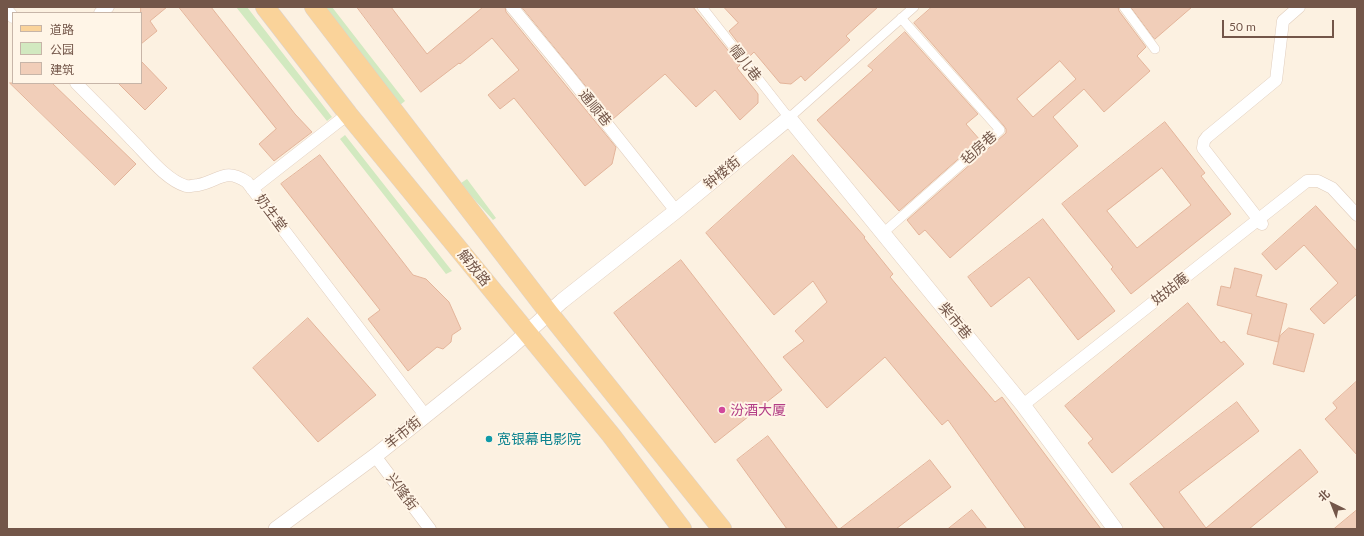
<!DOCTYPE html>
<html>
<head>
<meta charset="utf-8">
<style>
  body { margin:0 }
  #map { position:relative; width:1364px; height:536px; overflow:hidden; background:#fcf1e1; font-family:Lato,"Noto Sans SC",sans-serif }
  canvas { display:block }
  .frame { position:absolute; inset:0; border:8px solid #735649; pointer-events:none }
  .legend { position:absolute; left:12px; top:12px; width:130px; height:72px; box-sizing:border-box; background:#fff5e7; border:1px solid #c7b5a8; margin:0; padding:5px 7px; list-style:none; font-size:12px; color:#735649 }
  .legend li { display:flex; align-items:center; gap:8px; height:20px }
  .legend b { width:20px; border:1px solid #c7b5a8 }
  .north { position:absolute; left:1312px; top:484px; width:40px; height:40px; -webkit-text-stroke:3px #fff5e7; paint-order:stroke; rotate:317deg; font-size:11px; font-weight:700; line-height:16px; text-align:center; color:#735649 }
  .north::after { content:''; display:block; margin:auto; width:14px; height:18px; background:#735649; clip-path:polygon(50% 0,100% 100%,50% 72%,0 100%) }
  .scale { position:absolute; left:1222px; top:20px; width:112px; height:18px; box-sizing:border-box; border:2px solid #735649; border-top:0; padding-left:5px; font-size:12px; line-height:14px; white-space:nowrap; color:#735649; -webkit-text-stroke:3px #fff5e7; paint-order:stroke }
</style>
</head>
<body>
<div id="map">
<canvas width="1364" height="536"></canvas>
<div class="frame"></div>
<ul class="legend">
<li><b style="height:5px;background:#fad39a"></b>道路</li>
<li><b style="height:11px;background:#d2e9c0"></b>公园</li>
<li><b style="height:11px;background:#f1ceb9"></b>建筑</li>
</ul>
<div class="north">北</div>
<div class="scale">50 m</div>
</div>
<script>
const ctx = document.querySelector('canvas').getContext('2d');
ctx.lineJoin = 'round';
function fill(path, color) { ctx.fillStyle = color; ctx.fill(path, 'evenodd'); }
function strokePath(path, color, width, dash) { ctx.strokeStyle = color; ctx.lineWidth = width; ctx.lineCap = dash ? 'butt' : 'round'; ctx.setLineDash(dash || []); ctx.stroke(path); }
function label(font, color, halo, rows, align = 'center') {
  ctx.font = font + ' Lato,"Noto Sans SC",sans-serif'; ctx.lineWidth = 4; ctx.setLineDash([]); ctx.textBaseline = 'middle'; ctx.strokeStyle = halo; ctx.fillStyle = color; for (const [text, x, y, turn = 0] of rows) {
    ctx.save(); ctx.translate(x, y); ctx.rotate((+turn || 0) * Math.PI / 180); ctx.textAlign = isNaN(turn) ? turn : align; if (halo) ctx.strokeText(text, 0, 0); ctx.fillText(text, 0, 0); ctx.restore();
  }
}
fill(new Path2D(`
  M236 7H247L332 117 327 121Z
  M323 7H332L405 101 400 105Z
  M345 135 452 271 446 274 340 139Z
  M467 179 496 218 493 220 472 197 461 183Z`), '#d2e9c0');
const building = new Path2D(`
  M141 7H167L150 21 157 31 141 44Z
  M179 7H211L295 114 312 132 274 161 259 144 276 129Z
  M357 7H391L427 54 483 7H505L506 12 616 147 612 164 585 186 514 98 500 109 488 95 519 70 492 38 460 64 459 63 421 92Z
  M522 7H693L740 65 737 68 755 90 758 94V103L740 120 715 90 696 107 665 74 613 119Z
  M724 7H878L846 36 850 40 805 81 801 76 791 84 780 83 754 52 749 57 729 31 738 23Z
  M932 7H1118L1119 11 1146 47 1137 56 1150 71 1104 112 1084 89 1053 117 1078 146 950 258 925 230 919 235 907 220 1006 133V129L1004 126 914 23ZM1060 61 1076 79 1033 117 1017 99Z
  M1131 7H1192L1155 39Z
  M905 32 978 114 966 124 980 140 899 211 817 120 873 70 868 66Z
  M141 61 167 88 145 110 118 83H141Z
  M10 83H52L136 164 115 185Z
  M1165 122 1205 173 1201 176 1231 214 1131 294 1111 269 1113 267 1062 204ZM1162 168 1191 205 1137 248 1107 211Z
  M320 155 413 275 426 279 449 302 461 329 452 335 451 342 443 349 437 347 408 371 368 319 380 310 281 184Z
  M793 155 865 237 864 238 893 274 890 277 995 402 1002 397 1101 529H1026L948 420 942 425 885 357 827 408 783 357 804 341 795 331 827 302 813 281 774 315 706 233Z
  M1316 206 1357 251V294L1324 324 1310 309 1338 283 1304 245 1276 270 1262 254Z
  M1043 219 1115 311 1078 340 1029 277 991 307 968 277Z
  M681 260 782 390 715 443 614 313Z
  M1235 268 1262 275 1256 296 1287 304 1278 342 1247 334 1252 314 1217 305 1221 286 1230 288Z
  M1188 303 1221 343 1224 341 1244 364 1112 473 1088 443 1093 439 1065 406Z
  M308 318 376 395 318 442 253 368Z
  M1289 328 1314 334 1304 372 1273 364 1280 336Z
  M1357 381V455L1325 419 1337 408 1333 403Z
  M1237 402 1259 431 1179 492 1206 528 1300 449 1318 472 1249 529H1165L1130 484Z
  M768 436 838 529H787L737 460Z
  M930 460 951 487 896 529H840Z
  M972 510 987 529H948Z
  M1357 510V529H1334Z`);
fill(building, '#f1ceb9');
strokePath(building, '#e3b49a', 1);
const pedestrian = new Path2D(`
  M702 7 789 118 914 7
  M1124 7 1155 49
  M883 233 1000 130 901 18`);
const minor = new Path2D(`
  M512 7 568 75 676 211
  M7 10 13 17
  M100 13 108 7
  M76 83C95 102 114 121 132 140 147 155 166 180 186 186 190 187 194 185 198 185 219 181 225 167 247 182L425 415
  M252 189 348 114
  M1262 224 1203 148 1204 141 1207 137 1276 80 1283 21 1299 7
  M1023 405 1307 181H1318L1332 188 1357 215
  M375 456 430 529`);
const tertiary = new Path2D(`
  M276 529 375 456 511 347 562 301 676 211 789 118 1023 405 1115 529`);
const primary = new Path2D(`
  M265 7 348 114 611 435 682 529
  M314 7 549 313 722 529`);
strokePath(pedestrian, '#e0cdbd', 10);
strokePath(minor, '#e0cdbd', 13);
strokePath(tertiary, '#e0cdbd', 16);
strokePath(primary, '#dbd3d0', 20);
strokePath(pedestrian, '#fff', 9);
strokePath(minor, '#fff', 12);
strokePath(tertiary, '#fff', 15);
strokePath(primary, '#fad39a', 19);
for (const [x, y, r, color] of [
  [722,410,4,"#d1479c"],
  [489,439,4,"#0f9aa8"]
]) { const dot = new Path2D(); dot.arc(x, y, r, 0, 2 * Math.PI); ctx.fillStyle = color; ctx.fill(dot); strokePath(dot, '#fff5e7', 1.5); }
label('14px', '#735649', '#fff5e7', [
  ["帽儿巷",745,63,52],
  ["通顺巷",595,108,51],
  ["毡房巷",979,148,-42],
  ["钟楼街",722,173,-39],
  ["奶生堂",271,213,53],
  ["解放路",474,268,51],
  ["姑姑庵",1170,289,-38],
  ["柴市巷",955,321,51],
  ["羊市街",403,433,-39],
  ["兴隆街",402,492,53]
]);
label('14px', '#b23c85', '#fff5e7', [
  ["汾酒大厦",730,410]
], 'left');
label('14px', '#0d838f', '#fff5e7', [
  ["宽银幕电影院",497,439]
], 'left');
</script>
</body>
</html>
